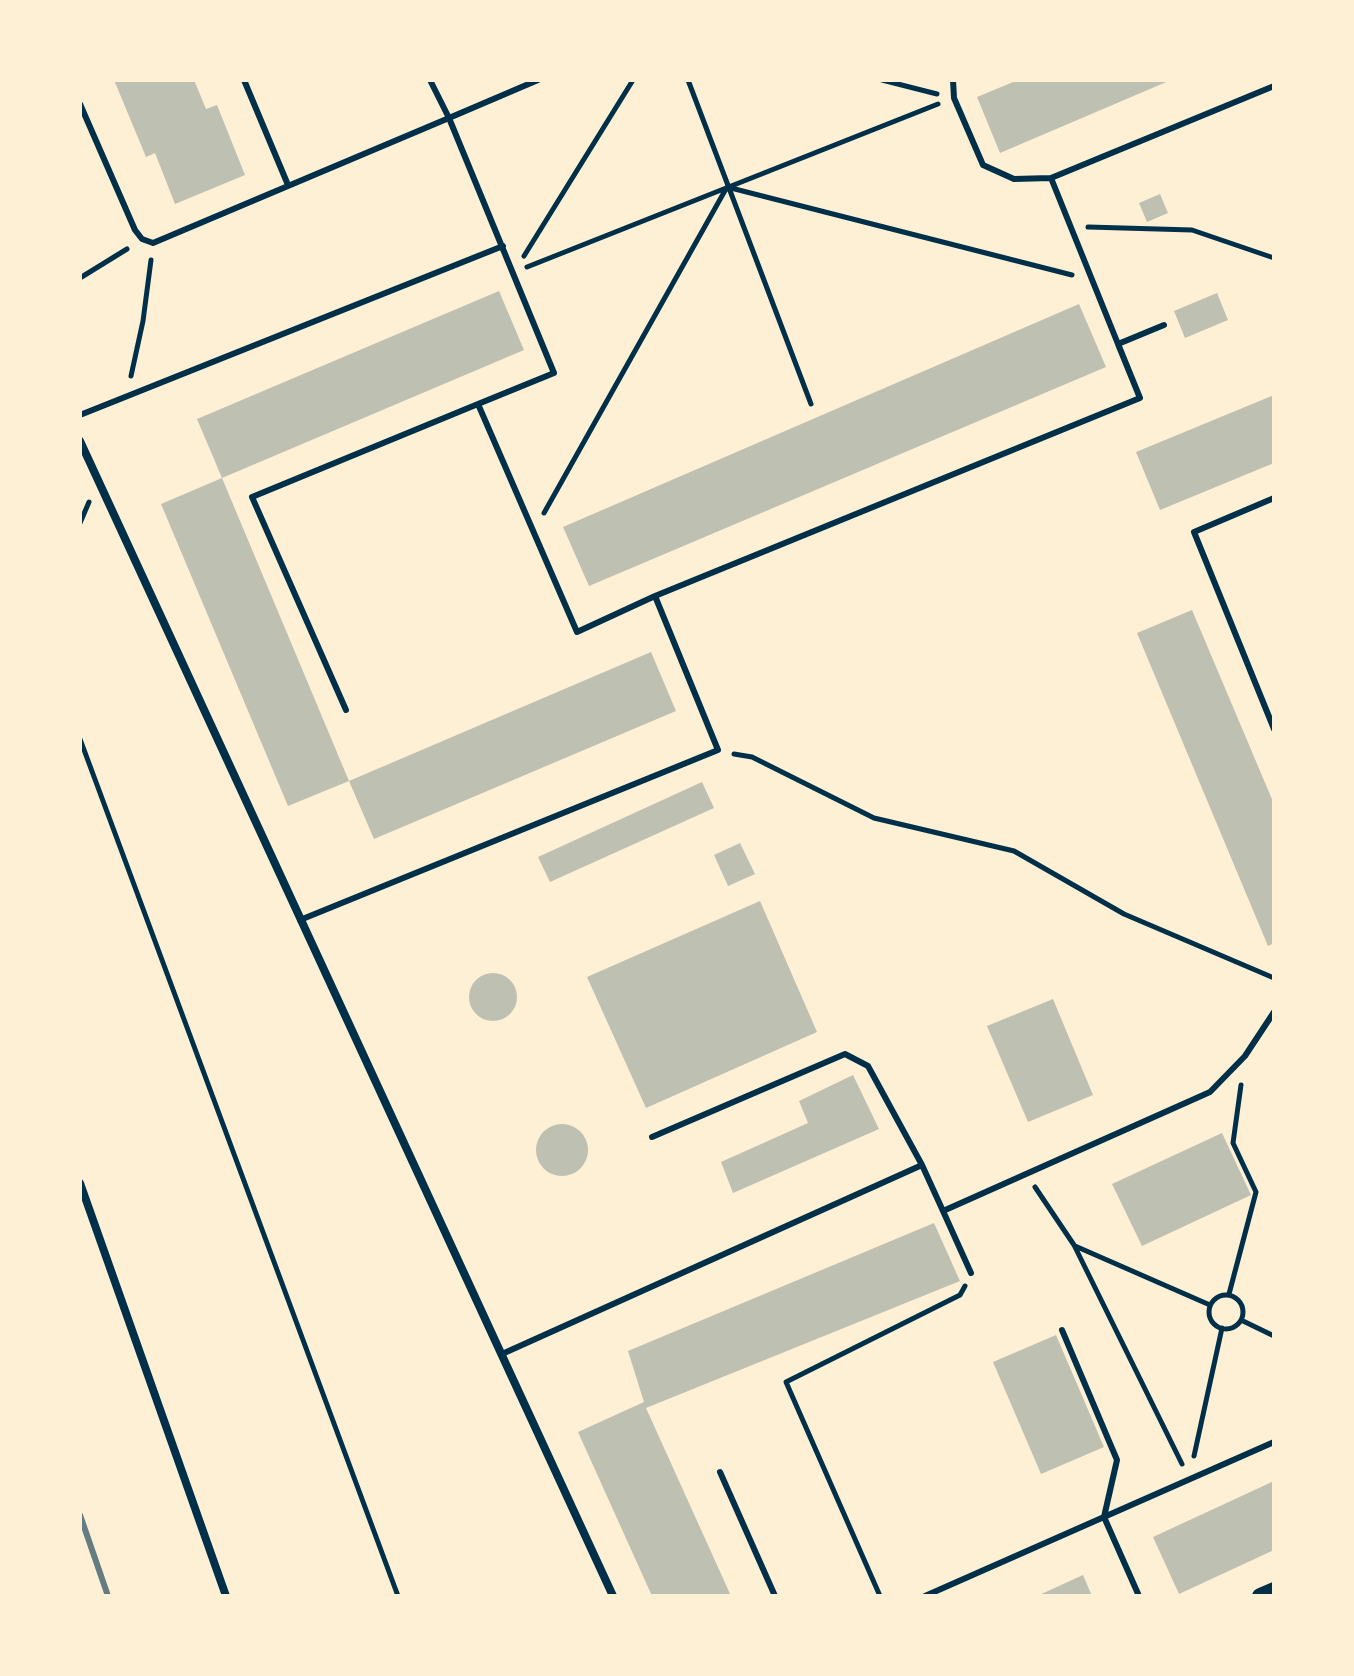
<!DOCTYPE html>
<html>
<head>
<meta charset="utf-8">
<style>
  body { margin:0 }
  #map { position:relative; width:1354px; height:1676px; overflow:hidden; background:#fdf0d5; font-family:"Roboto Condensed",sans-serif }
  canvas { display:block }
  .frame { position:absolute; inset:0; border:82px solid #fdf0d5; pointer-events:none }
</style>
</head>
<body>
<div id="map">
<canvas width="1354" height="1676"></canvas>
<div class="frame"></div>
</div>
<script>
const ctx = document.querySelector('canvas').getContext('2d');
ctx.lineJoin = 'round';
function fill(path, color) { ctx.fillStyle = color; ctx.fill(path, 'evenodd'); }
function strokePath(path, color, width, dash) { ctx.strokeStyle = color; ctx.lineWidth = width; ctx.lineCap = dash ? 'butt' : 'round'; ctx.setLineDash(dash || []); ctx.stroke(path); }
fill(new Path2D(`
  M114 80H194L206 109 217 105 245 175 175 204 155 153 146 157Z
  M1018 80H1171L1000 153 977 97Z
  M1160 194 1168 213 1147 222 1139 203Z
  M499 291 524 350 222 478 197 419Z
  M1217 293 1228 320 1185 338 1174 311Z
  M1079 304 1106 367 589 586 563 527Z
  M1274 395V463L1160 510 1136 452Z
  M222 478 349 781 288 806 161 504Z
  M1192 610 1274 804V943L1268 946 1137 633Z
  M651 652 676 711 374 839 349 781Z
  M702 782 714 808 550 882 538 857Z
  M740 843 755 874 728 886 714 855Z
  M760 901 817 1032 646 1108 587 977Z
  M469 997a24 24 0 1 1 48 0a24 24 0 1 1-48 0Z
  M1053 999 1093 1095 1028 1122 987 1026Z
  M853 1075 879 1129 733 1193 721 1162 808 1123 799 1101Z
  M536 1150a26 26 0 1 1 52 0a26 26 0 1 1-52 0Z
  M1222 1133 1251 1195 1142 1246 1112 1184Z
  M934 1223 960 1281 646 1408 731 1596H652L578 1432 644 1402 628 1351Z
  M1056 1335 1104 1447 1041 1474 993 1362Z
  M1274 1481V1550L1179 1594 1153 1537Z
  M1083 1575 1092 1596H1037Z`), '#bec0b2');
strokePath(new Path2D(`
  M688 80 811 404
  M882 80 937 94
  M1088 227 1192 230 1274 258
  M524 256 633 80
  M527 267 938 104
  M80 278 127 249
  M131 376 143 321 151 260
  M544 513 727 187 1072 275
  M80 523 89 502
  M80 739 398 1596
  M734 754 752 757 874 818 1014 851 1124 914 1274 978
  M1035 1187 1074 1245 1182 1464
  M1075 1246 1210 1305
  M1229 1294 1256 1192 1233 1143 1241 1085
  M1209 1312a17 17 0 1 1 34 0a17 17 0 1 1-34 0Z
  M1241 1320 1274 1336
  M1194 1456 1222 1328
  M880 1596 786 1382 960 1295 965 1286`), '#003049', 5);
strokePath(new Path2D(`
  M244 80 288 185
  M538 80 449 118 554 373 478 404 577 632 655 596
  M953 80 954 98 983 165 1014 179 1051 178 1118 344 1164 325
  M80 104 135 230 142 239 153 243 449 118 430 80
  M1051 178 1274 86
  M80 415 503 246
  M1274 498 1194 532 1274 729
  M346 710 252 497 478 404
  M300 920 718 750 655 596 1140 398 1118 344
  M652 1137 845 1054 868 1066 922 1165 943 1211
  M971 1273 943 1211 1210 1092 1245 1056 1274 1012
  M502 1354 922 1165
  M720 1472 775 1596
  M925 1596 1104 1517 1117 1460 1062 1330
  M1139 1596 1104 1517 1274 1442`), '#003049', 6);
strokePath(new Path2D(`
  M80 441 613 1596
  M80 1183 226 1596`), '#003049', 8);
strokePath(new Path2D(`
  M1260 1596 1274 1590`), '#003049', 16);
strokePath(new Path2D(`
  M80 1515 108 1596`), '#657d81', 6);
</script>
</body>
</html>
